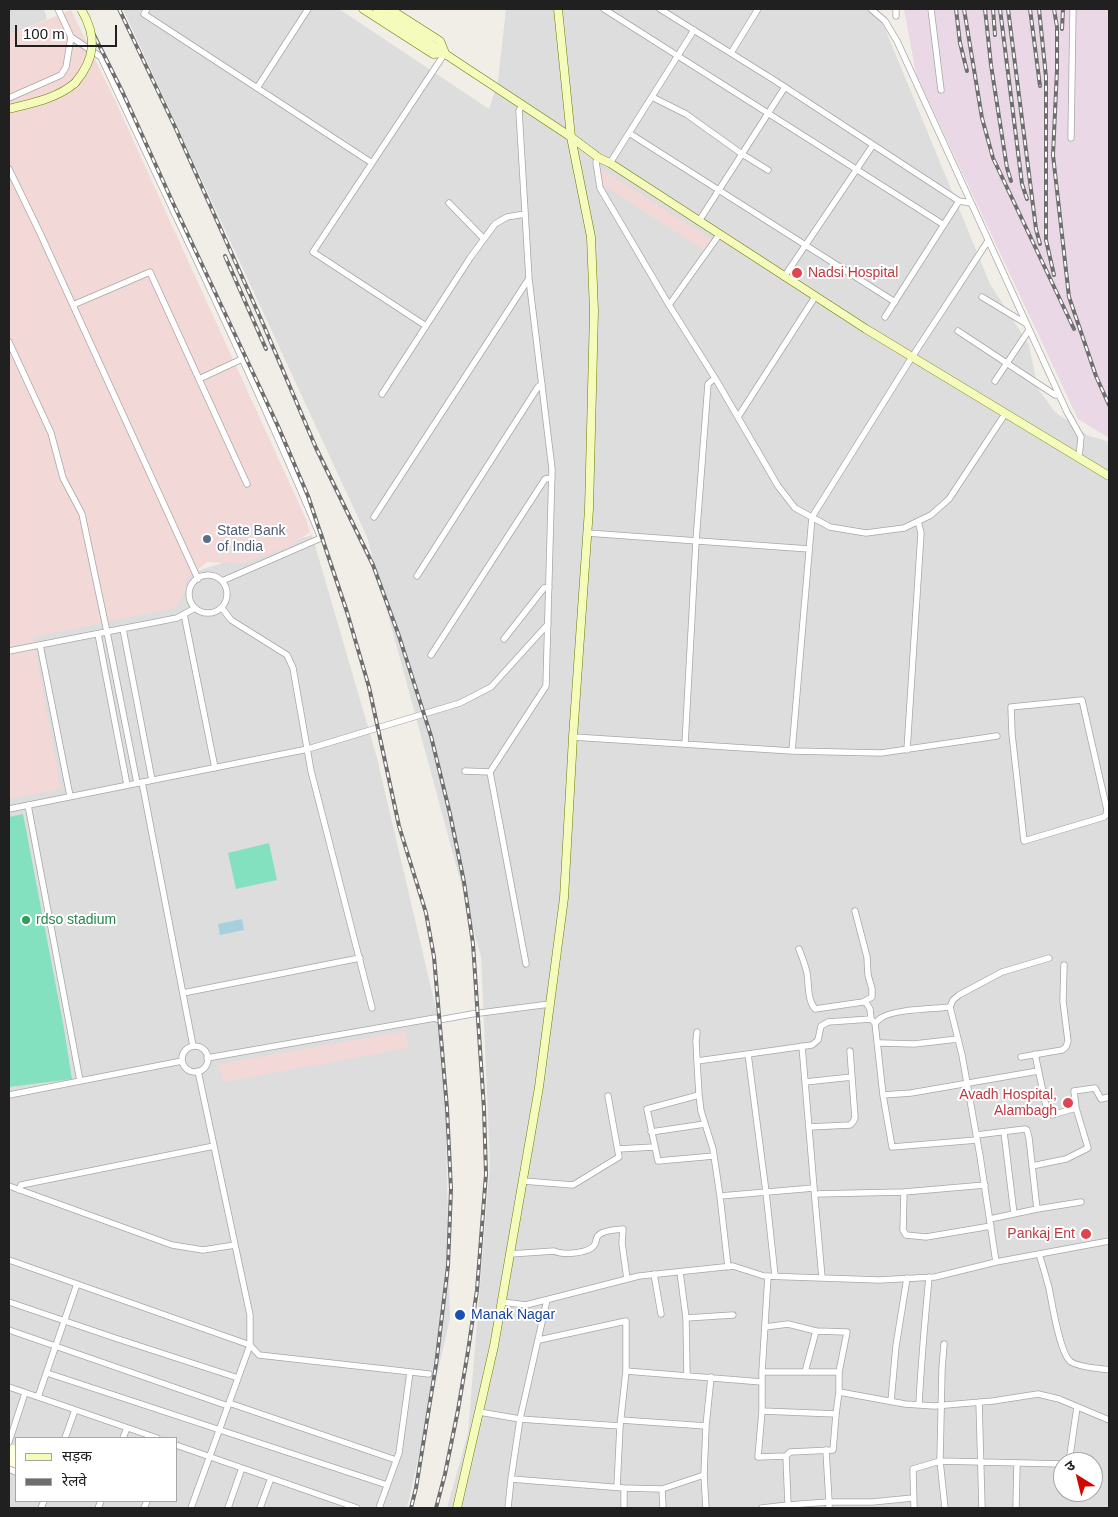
<!DOCTYPE html>
<html>
<head>
<meta charset="utf-8">
<style>
  body { margin:0 }
  #map { position:relative; width:1118px; height:1517px; overflow:hidden; background:#f1eee7; font-family:Arial,"Noto Sans Devanagari",sans-serif }
  canvas { display:block }
  .frame { position:absolute; inset:0; border:10px solid #202020; pointer-events:none }
  .legend { position:absolute; left:15px; top:1437px; width:162px; height:65px; box-sizing:border-box; background:#fff; border:1px solid #a6a6a6; margin:0; padding:6px 9px; list-style:none; font-size:15px; color:#202020 }
  .legend li { display:flex; align-items:center; gap:10px; height:25px }
  .legend b { width:25px; border:1px solid #a6a6a6 }
  .north { position:absolute; left:1053px; top:1452px; width:50px; height:50px; box-sizing:border-box; background:#fff; border:1px solid #a6a6a6; border-radius:50%; rotate:324deg; font-size:14px; font-weight:700; line-height:20px; text-align:center; color:#202020 }
  .north::after { content:''; display:block; margin:auto; width:18px; height:22px; background:#d00800; clip-path:polygon(50% 0,100% 100%,50% 72%,0 100%) }
  .scale { position:absolute; left:15px; top:25px; width:102px; height:22px; box-sizing:border-box; border:2px solid #202020; border-top:0; padding-left:6px; font-size:15px; line-height:18px; white-space:nowrap; color:#202020; -webkit-text-stroke:4px #fff; paint-order:stroke }
</style>
</head>
<body>
<div id="map">
<canvas width="1118" height="1517"></canvas>
<div class="frame"></div>
<ul class="legend">
<li><b style="height:6px;background:#f5fbbb"></b>सड़क</li>
<li><b style="height:6px;background:#6e6e6e"></b>रेलवे</li>
</ul>
<div class="north">उ</div>
<div class="scale">100 m</div>
</div>
<script>
const ctx = document.querySelector('canvas').getContext('2d');
ctx.lineJoin = 'round';
function fill(path, color) { ctx.fillStyle = color; ctx.fill(path, 'evenodd'); }
function strokePath(path, color, width, dash) { ctx.strokeStyle = color; ctx.lineWidth = width; ctx.lineCap = dash ? 'butt' : 'round'; ctx.setLineDash(dash || []); ctx.stroke(path); }
function label(font, color, halo, rows, align = 'center') {
  ctx.font = font + ' Arial,sans-serif'; ctx.lineWidth = 4; ctx.setLineDash([]); ctx.textBaseline = 'middle'; ctx.strokeStyle = halo; ctx.fillStyle = color; for (const [text, x, y, turn = 0] of rows) {
    ctx.save(); ctx.translate(x, y); ctx.rotate((+turn || 0) * Math.PI / 180); ctx.textAlign = isNaN(turn) ? turn : align; if (halo) ctx.strokeText(text, 0, 0); ctx.fillText(text, 0, 0); ctx.restore();
  }
}
fill(new Path2D(`
  M9 9H44L47 19 9 35Z
  M123 9H339L489 109 498 81 506 9H877L990 284 1029 345 1038 389 1055 412 1087 435 1109 442V1508H447L468 1433 490 1163 481 957 367 537ZM1063 1462H1093V1492H1063Z
  M312 535 377 758 444 1043 450 1318 407 1508H9V624L91 604ZM16 1438H176V1501H16Z`), '#dedddd');
fill(new Path2D(`
  M71 10 114 98 215 320 306 519 310 532 288 547 242 564 207 562 186 579 184 594 175 608 33 637 61 789 9 799V35Z
  M600 168 713 240 705 251 605 186 602 181Z
  M406 1031 408 1048 224 1082 218 1064Z`), '#f2d8d6');
fill(new Path2D(`
  M904 9H1109V438L1078 419 916 74Z`), '#ead8e6');
fill(new Path2D(`
  M11 1444 16 1446V1469L9 1466V1452Z`), '#feffe1');
fill(new Path2D(`
  M23 814 63 1023 72 1079 9 1087V817Z
  M269 843 277 880 236 889 228 853Z`), '#84e1c0');
fill(new Path2D(`
  M242 919 244 930 220 935 218 924Z`), '#a7d0df');
const street = new Path2D(`
  M58 9 71 37 101 57C176 217 253 376 321 538L222 581
  M147 9 144 14 372 163
  M604 9 944 225
  M660 9 774 80 959 201 971 203
  M871 9 885 21 897 41 1067 412 1081 437 1079 458
  M896 9V16
  M931 9 941 90
  M731 53 758 9
  M257 88 308 9
  M652 97 686 114 742 154 768 170
  M9 98 61 75 66 67 71 37
  M522 104 519 111 529 279 552 469 546 686 490 772 526 964
  M629 133 895 302
  M1071 138 1073 9
  M599 158 596 162 600 188 669 305 715 378 778 486 795 508 830 527 866 533 904 528 931 515 949 499 1005 414
  M610 163 694 30
  M9 169 40 233 198 579
  M449 203 484 239
  M699 221 785 87
  M784 277 873 145
  M982 297 1025 323
  M73 305 150 272 247 484
  M669 305 719 235
  M885 317 959 201
  M426 326 313 252 445 53
  M958 331 1055 395H1059
  M9 342 51 433 63 478 82 514 107 632 137 783
  M199 379 242 359
  M995 381 1029 330
  M382 394 470 258 495 224 507 217 525 214
  M738 417 815 297
  M374 517 528 280
  M587 533 809 549
  M189 594a19 19 0 1 1 38 0a19 19 0 1 1-38 0Z
  M417 576 538 387 542 384
  M222 608 231 620 287 655 293 668 311 771 372 1008
  M184 614 215 768
  M123 629 152 780
  M98 634 127 785
  M504 639 544 588 549 587
  M40 645 70 796
  M9 651 177 618 195 608
  M431 655 545 479 552 478
  M1082 700 1107 810 1106 815 1104 817 1024 841 1012 734 1011 707Z
  M573 737 792 751 881 753 997 736
  M685 744 696 541 708 384 715 378
  M907 750 921 533 918 521
  M792 751 812 517 912 357 988 241
  M465 771 490 772
  M142 782 193 1046
  M28 805 80 1081
  M9 809 308 749 460 703 491 687 548 624
  M799 949C802 957 805 964 807 973 809 985 807 999 815 1009L863 1002 872 997V989L868 975 867 957 855 911
  M183 993 360 958
  M865 1001 870 1009 871 1019 874 1022
  M950 1007C934 1009 893 1009 881 1018 879 1019 877 1022 875 1023L883 1095 892 1147 977 1140
  M697 1032 696 1041 697 1061 748 1054 766 1192 775 1276
  M881 1043 914 1044 958 1039
  M802 1046 814 1188
  M182 1059a13 13 0 1 1 26 0a13 13 0 1 1-26 0Z
  M748 1054 812 1045 818 1040 821 1026 828 1022 871 1019
  M1035 1054 1047 1111 1049 1114 1052 1115 1076 1108
  M1021 1057 1062 1050 1066 1047 1068 1041 1063 1001 1064 965
  M207 1058 435 1018 439 1020 472 1014 550 1004
  M697 1061 699 1095 701 1111 713 1149 720 1196
  M805 1082 852 1077
  M9 1095 182 1061
  M699 1095 647 1109 658 1161 714 1156
  M883 1095 911 1093 1038 1071
  M809 1127 850 1125 853 1122 855 1118 850 1051
  M651 1132 705 1124
  M1004 1132 1014 1214
  M976 1135 1025 1129 1027 1130 1029 1138 1037 1209 990 1219
  M618 1149 654 1147
  M1032 1166 1066 1159 1088 1148 1076 1108 1074 1091 1095 1088 1101 1099 1109 1097
  M523 1181 573 1185 619 1157 608 1096
  M9 1186 172 1245 203 1250 235 1245
  M19 1190 21 1185 214 1146
  M904 1192 903 1230 906 1235 926 1237 991 1226
  M815 1194 904 1192 985 1185
  M1037 1209 1081 1202
  M510 1254 554 1251C563 1255 590 1254 595 1244 597 1240 595 1237 600 1234 606 1230 616 1230 623 1229L622 1243 627 1279
  M1039 1254C1043 1266 1046 1277 1049 1288 1052 1303 1060 1355 1071 1362 1081 1368 1098 1368 1109 1370
  M9 1260 250 1345 259 1355 429 1374
  M996 1262 980 1156 962 1055 950 1007 953 1000 959 995 1002 972 1049 958
  M728 1267 720 1196 814 1188 822 1278
  M680 1272 686 1318 733 1315
  M654 1274 661 1314
  M768 1276 762 1372H839V1392L905 1404 934 1406 993 1401 1038 1394 1059 1399 1109 1420
  M547 1300 520 1419 511 1479 624 1488 662 1489 704 1475 706 1426 711 1377
  M9 1302 115 1338 238 1378
  M502 1302 526 1305 639 1276 733 1266 764 1276 879 1280 935 1277 996 1262 1109 1241
  M686 1318 687 1375
  M765 1327 788 1324 816 1331
  M9 1330 228 1406
  M626 1371 762 1382
  M762 1372V1411L836 1414 839 1392
  M805 1372 816 1331 847 1332 839 1372
  M47 1373 387 1485
  M9 1387 157 1438
  M38 1397 77 1284
  M891 1401 896 1346 907 1278
  M979 1402 982 1508
  M229 1403 396 1460
  M919 1405C921 1362 925 1320 929 1277
  M762 1411 758 1457 786 1456 790 1452 833 1450 836 1414
  M479 1412 520 1419 620 1426 626 1371V1321L539 1340
  M621 1420 706 1426
  M65 1438 75 1410
  M123 1438 127 1428
  M9 1442 25 1393
  M176 1445 357 1508
  M786 1456 788 1505 829 1502 826 1450
  M1069 1462 1077 1407
  M9 1469 16 1472
  M704 1475 706 1508
  M617 1487 620 1426
  M662 1489 663 1508
  M41 1508 44 1501
  M98 1508 101 1501
  M144 1508 147 1501
  M191 1508 250 1345V1315L198 1071
  M228 1508 242 1468
  M260 1508 271 1478
  M379 1508 399 1453 410 1372
  M508 1508 511 1479
  M624 1508V1488
  M762 1508 788 1505V1508
  M829 1508V1502H872L913 1498
  M914 1508 913 1469 940 1461 942 1369 944 1344
  M945 1508 940 1461 1063 1464
  M1016 1508 1017 1463`);
const secondary = new Path2D(`
  M363 9 433 54 445 53
  M377 9 571 137 599 158 610 163 866 329 1109 476
  M390 9 440 41 445 53
  M9 109C32 103 56 99 75 83
  M457 1508 494 1346 539 1087 564 898 573 737 589 509 594 311 591 237 571 137 558 9`);
strokePath(street, '#a7a7a7', 7);
strokePath(secondary, '#6a7b03', 9);
strokePath(street, '#fff', 5.5);
strokePath(secondary, '#f5fbbb', 8);
const rail = new Path2D(`
  M81 9 123 93 173 203 278 426 308 496 347 612 369 687 399 826 426 913 434 957 447 1108 451 1189 448 1266 436 1365 416 1488 411 1508
  M119 9 176 129 264 326 316 448 373 565 399 636 431 736 450 814 464 882 473 944 484 1109 486 1174 477 1290 468 1351 458 1410 445 1474 436 1508
  M956 9 960 43 967 71
  M964 9 982 118 993 158 1074 329
  M985 9 991 65 1007 168 1011 181
  M993 9 995 35
  M1000 9 1022 184 1027 199
  M1008 9 1036 229 1040 244
  M1030 9 1040 86
  M1039 9 1046 77V240L1054 275
  M1054 9 1057 27V70L1053 155 1069 297 1096 376 1109 405
  M1062 29 1063 9
  M225 256 266 349`);
strokePath(rail, '#6e6e6e', 4);
strokePath(rail, '#fff', 2, [5.5]);
const secondaryBridge = new Path2D(`
  M75 83C96 58 97 36 81 9`);
strokePath(secondaryBridge, '#6a7b03', 9, []);
strokePath(secondaryBridge, '#f5fbbb', 8);
for (const [x, y, r, color] of [
  [797,273,6,"#e0444e"],
  [207,539,5,"#5c6f8a"],
  [26,920,5,"#2e9e5b"],
  [1068,1103,6,"#e0444e"],
  [1086,1234,6,"#e0444e"],
  [460,1315,6,"#1a4fb4"]
]) { const dot = new Path2D(); dot.arc(x, y, r, 0, 2 * Math.PI); ctx.fillStyle = color; ctx.fill(dot); strokePath(dot, '#fff', 2); }
label('14px', '#be3a42', '#fff', [
  ["Nadsi Hospital",808,273,"left"],
  ["Avadh Hospital,",1057,1095],
  ["Alambagh",1057,1111],
  ["Pankaj Ent",1075,1234]
], 'right');
label('14px', '#4e5e75', '#fff', [
  ["State Bank",217,531],
  ["of India",217,547]
], 'left');
label('14px', '#27864d', '#fff', [
  ["rdso stadium",36,920]
], 'left');
label('14px', '#164399', '#fff', [
  ["Manak Nagar",471,1315]
], 'left');
</script>
</body>
</html>
